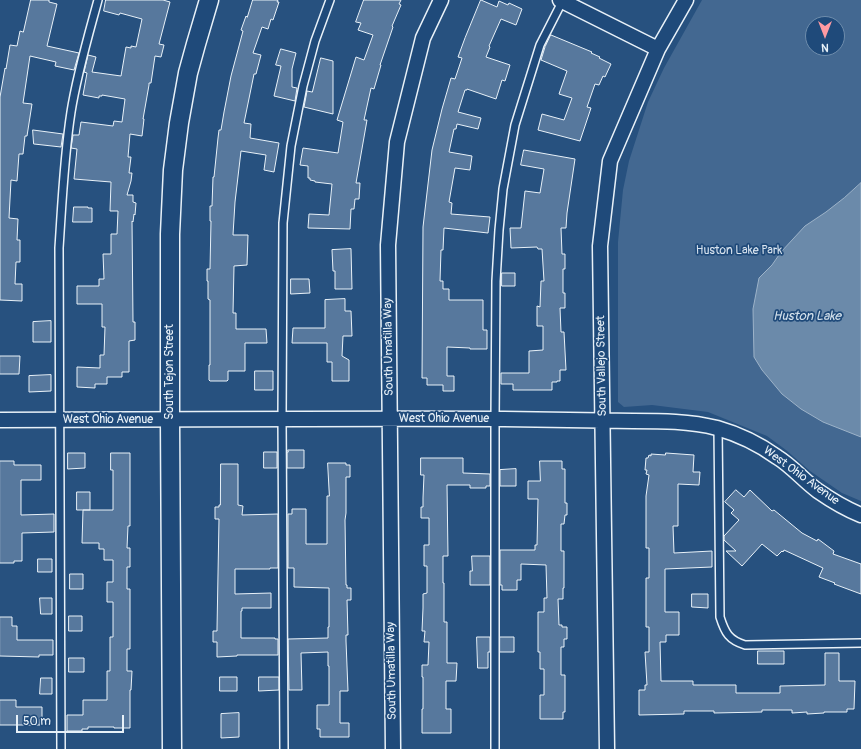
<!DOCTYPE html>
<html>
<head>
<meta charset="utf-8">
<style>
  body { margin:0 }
  #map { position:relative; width:861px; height:749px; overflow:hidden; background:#27517f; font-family:Pangolin,sans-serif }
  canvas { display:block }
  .north { position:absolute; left:805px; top:16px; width:40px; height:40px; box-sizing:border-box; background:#1f4a7a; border:1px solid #6f8dac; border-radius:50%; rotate:180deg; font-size:11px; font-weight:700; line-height:16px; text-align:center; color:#e8f1f8 }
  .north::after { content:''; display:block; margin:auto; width:14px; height:18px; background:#ff9aa2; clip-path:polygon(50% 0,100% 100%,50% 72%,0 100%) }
  .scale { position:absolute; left:16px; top:715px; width:108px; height:18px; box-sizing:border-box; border:2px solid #e8f1f8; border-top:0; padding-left:5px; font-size:12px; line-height:14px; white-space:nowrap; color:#e8f1f8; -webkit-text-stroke:3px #1f4a7a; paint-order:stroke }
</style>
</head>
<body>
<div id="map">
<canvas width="861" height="749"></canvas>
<div class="north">N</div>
<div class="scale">50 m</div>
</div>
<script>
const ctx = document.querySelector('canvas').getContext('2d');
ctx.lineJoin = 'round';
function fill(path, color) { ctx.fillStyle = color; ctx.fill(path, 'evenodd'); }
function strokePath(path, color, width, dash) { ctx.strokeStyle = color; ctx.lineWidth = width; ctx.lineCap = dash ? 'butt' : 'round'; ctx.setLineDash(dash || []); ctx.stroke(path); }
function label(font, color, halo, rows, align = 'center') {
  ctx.font = font + ' Pangolin,sans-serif'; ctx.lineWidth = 3.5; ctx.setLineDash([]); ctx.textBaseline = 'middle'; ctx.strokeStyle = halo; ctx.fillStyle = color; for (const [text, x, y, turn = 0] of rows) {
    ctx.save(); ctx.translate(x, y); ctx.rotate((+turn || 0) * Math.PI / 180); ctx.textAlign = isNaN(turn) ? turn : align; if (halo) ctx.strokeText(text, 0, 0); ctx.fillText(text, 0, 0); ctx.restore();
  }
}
fill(new Path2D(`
  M702 0H861V501L842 493 810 471 786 450 767 436 708 412 652 405 624 407 618 402V242L623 190 629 161 648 102 664 68ZM813 24H837V48H813Z`), '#436891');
const water = new Path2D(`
  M861 183V437L823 422 801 409 782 394 762 370 754 357 753 309 759 278 772 265 781 252 805 226 826 212 844 198Z`);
fill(water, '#6b8aaa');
strokePath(water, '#9db3c9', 1);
const building = new Path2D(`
  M31 0H49V2L57 4 47 46 79 53 74 70 55 66 56 62 30 56 23 103 32 104 27 136H25L23 154H19L17 181 11 180 9 218 18 219 17 240H20V262H16L15 284H22V301L0 300V97L5 68 6 69 10 45 17 46 20 31 23 32Z
  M106 0H163L170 2 159 44 164 45 161 57 155 56 151 83H149V85L143 119H144L142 136 130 134 128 157H131L129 173H132L131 181 127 195H133V202L136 203 135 215 134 214 133 222 132 221 133 322H135V340L129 341V372H122V377H107V384H95V388L77 387V367L100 368V355H104L105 327H102V304H77V286H99V279H104L103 254H111V234H117L118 211H110L111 182 74 179 77 149 71 148 73 135H79L81 122 113 126 114 121 122 122 125 99 102 95V96H99V98L83 95 87 73 84 72 88 55 96 57 92 72 121 76 126 47 131 48V46L136 47 142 19 120 13 119 15 104 11Z
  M253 0H278L277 2H279L273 20 271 19 268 29 262 27 253 53 261 55 256 74H254L244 123 251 124 250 138 279 143 274 172 264 170 266 155 241 151 235 202 233 235H248L247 265 234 266 233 313H236V329H266L267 343H245V371H228V380L227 381H210L209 380V365H210V300L208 299V281H207V269H210L211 221H210V206H212L213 177H214L218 138 219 130H221L224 112 231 76 243 31 241 30 246 16 247 17Z
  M364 0H401L399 4 401 5 392 26 393 27 380 65H381L374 89 371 88 364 120H367L356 183H360L359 199H355L354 209H351L350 229 308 228 309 214 329 215 332 184 315 182V181L310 180V178H308V166L300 165 303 148 338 153 343 122 337 120 356 57 364 60 373 35 358 30 361 23 356 22Z
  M481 0 497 7 499 1 508 5 509 3 522 9 516 25 501 19 489 46 490 47 486 57 510 65 505 81 502 80 496 99 467 89V90H465L458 112 481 118 478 129 457 124 456 129H454L449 152 472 156 470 170 455 168 449 202 452 203 451 214 490 217 488 233 444 228 443 250H441L440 281H443V289H449V300H483V330H487V349H470V348L447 347V376H454V391H443V385H427V378H422L423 227 428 184 432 150 442 109 451 78 455 79 462 58 458 57 465 38Z
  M551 35 592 52 591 53 600 57 599 58 611 64 605 77 603 76 599 85 595 84 587 107 591 108 580 141 538 130 542 114 564 120 572 98 559 94 567 71 541 60 545 47Z
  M281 49 296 53 292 69V87L297 88 295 101 274 96 281 66 276 65Z
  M321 58 333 61V114L304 107 307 91 312 92Z
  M33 130 63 134 61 147 34 144Z
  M524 150 575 159 567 213 566 228H561L562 254H565V269H563V293H565V308H560L561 332H564L566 370H560V381H557V382H552V390H513V384H501V373H529V351L543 350V326H537V306L540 307 541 281H544L542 249H538L537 247 511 248 510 228H521L525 191 540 193 544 169 521 165Z
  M74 207H88V208H92V222H73Z
  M351 249 352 289H335V271H333L332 250Z
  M502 273H515V286H502Z
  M291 279H309L310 293 291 294Z
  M345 299V311H351L352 336H343L342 356 349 360V381H332V362H327V343H292L293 328H325V300Z
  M51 321V342H33V322Z
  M0 356H20L19 374H0Z
  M255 371H273V390H255Z
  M51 375V391L29 392V376Z
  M288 450H304V468H287V452H288Z
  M264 452H277V468H264Z
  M68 453H85V468L68 469Z
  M111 453H130V526H128L127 548H130V567H127V589H130V649H127V671H132L131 690H130V728H114V727H88V729H82V731H67V715H83V700H107V671H110V637H113V602H107V582H113V560H104V549H99V543H82L83 510H113V470H111Z
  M666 453 694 455 693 472H700L699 485 678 484V526H673L674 553 712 551V567L665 569V612H679V635H666V642H660L661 681H693V685H736V693H780V686L825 685V653H839V681H855L854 709H847V712H824V713L807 714V712L792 713V710H762V712L714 713V711H684V714L639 715V690H645V685H647L645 652H649V627H646V578H649V548H646V496L649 475 646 474 647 470H645L646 458H648L649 455 651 456V454L665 455Z
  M421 458H463V473L490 474V486H486V488H470V485H447L448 556H443V583H444V622H447V663H457L456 681H446V709H451V733H422V709H423V677H422V665H428L429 642H424L425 631H422L423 608V594L427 593V566H424V545H429V518H421V507H423V498L424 475H421Z
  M0 461H14V465H41V480H21V515L54 514V532L22 533V561H14V563H0Z
  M540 461H562V469H565V503H567V515H565L564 524H561V551H564V588H563V599H558L559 625H562V627H567V639H564V647H561V675H565V712H563V719H540V695H544V669H540V652H538V612H544V598H547L546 565 521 564V580H517V590H502V585H500V550H535V545H537L538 499H528V481H540Z
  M328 463H346V465H350V477H346V513L345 520 346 585H347V588H351V600H347L348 635H346V641L348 691H340V723H349V737H320V729H317V705H329V666H328V652L301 653 302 690H289L288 639 328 638V627H329V588L294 587V568H288V514H292V509H306V544H327V496H329Z
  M221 464H238V505L243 506 242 515 278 514V568H270V569H235V594L271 593V608H242V611H241V638H275V639H278V655H237V656L217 657V642H213V631H217V629L219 519H215V507H219V505H220Z
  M516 469V486H500V470Z
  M736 490 744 497 750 490 772 511 774 510 802 533 817 541 818 539 834 551 833 554 861 564V594L834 584 835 583 819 577 823 568 784 550 783 552 782 551 777 556 762 544 742 566 726 551H736L724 540V536L739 520 731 513 734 510 725 502Z
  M77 492H90V510H77Z
  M472 556H490V585H470V571H472Z
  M38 559H52V572H38Z
  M70 574H83V589H70Z
  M692 594H708V608L692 607Z
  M40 598H52V614H41Z
  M69 616H82V631H69Z
  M0 617H12V626H17V640H53V655H39V657L0 656Z
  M477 637H490V652H488V668H478Z
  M500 637H514V652H500Z
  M758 651H784V664H758Z
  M69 658H84V672H69Z
  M220 677H237V691H220Z
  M259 677H279V690L259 691Z
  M41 678H52V694H40Z
  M0 700H16V707H42V719H40V725H0Z
  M239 713V737L221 738V714Z`);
fill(building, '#57789d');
strokePath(building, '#e8f1f8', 1);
const service = new Path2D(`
  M718 428 720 617C725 633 729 640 745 645L861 643
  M61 749 59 248C62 203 64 157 71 112 77 74 88 37 98 0
  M284 749 282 419 283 223 291 146 303 86 315 41 330 0
  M495 749V419L496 281 499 230 503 189 515 125 540 45 563 0`);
const minor = new Path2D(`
  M560 0 658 49
  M0 420C168 420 336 418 504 419 547 420 590 420 633 421 661 421 690 421 717 428 738 434 759 444 777 457 792 466 804 481 818 491 831 500 846 509 861 515
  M393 749 388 245 397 142 423 38 441 0
  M607 749 600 246 610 161 658 49 686 0`);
const tertiary = new Path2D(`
  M172 749 170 420V234L173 170 179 123 188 73 196 44 209 0`);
strokePath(service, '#e8f1f8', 10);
strokePath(minor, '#e8f1f8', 17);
strokePath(tertiary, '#e8f1f8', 21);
strokePath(service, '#1f4a7a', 7);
strokePath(minor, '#1f4a7a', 14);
strokePath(tertiary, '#1f4a7a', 18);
label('12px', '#d8e3ee', '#1f4a7a', [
  ["Huston Lake Park",739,251]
]);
label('12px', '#e8f1f8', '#1f4a7a', [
  ["South Umatilla Way",389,347,-91],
  ["South Vallejo Street",602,366,-91],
  ["South Tejon Street",170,372,-90],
  ["West Ohio Avenue",444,419],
  ["West Ohio Avenue",108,420],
  ["West Ohio Avenue",801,476,36],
  ["South Umatilla Way",392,671,-91]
]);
label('italic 13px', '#d5e2ec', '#1f4a7a', [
  ["Huston Lake",807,317]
]);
</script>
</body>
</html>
